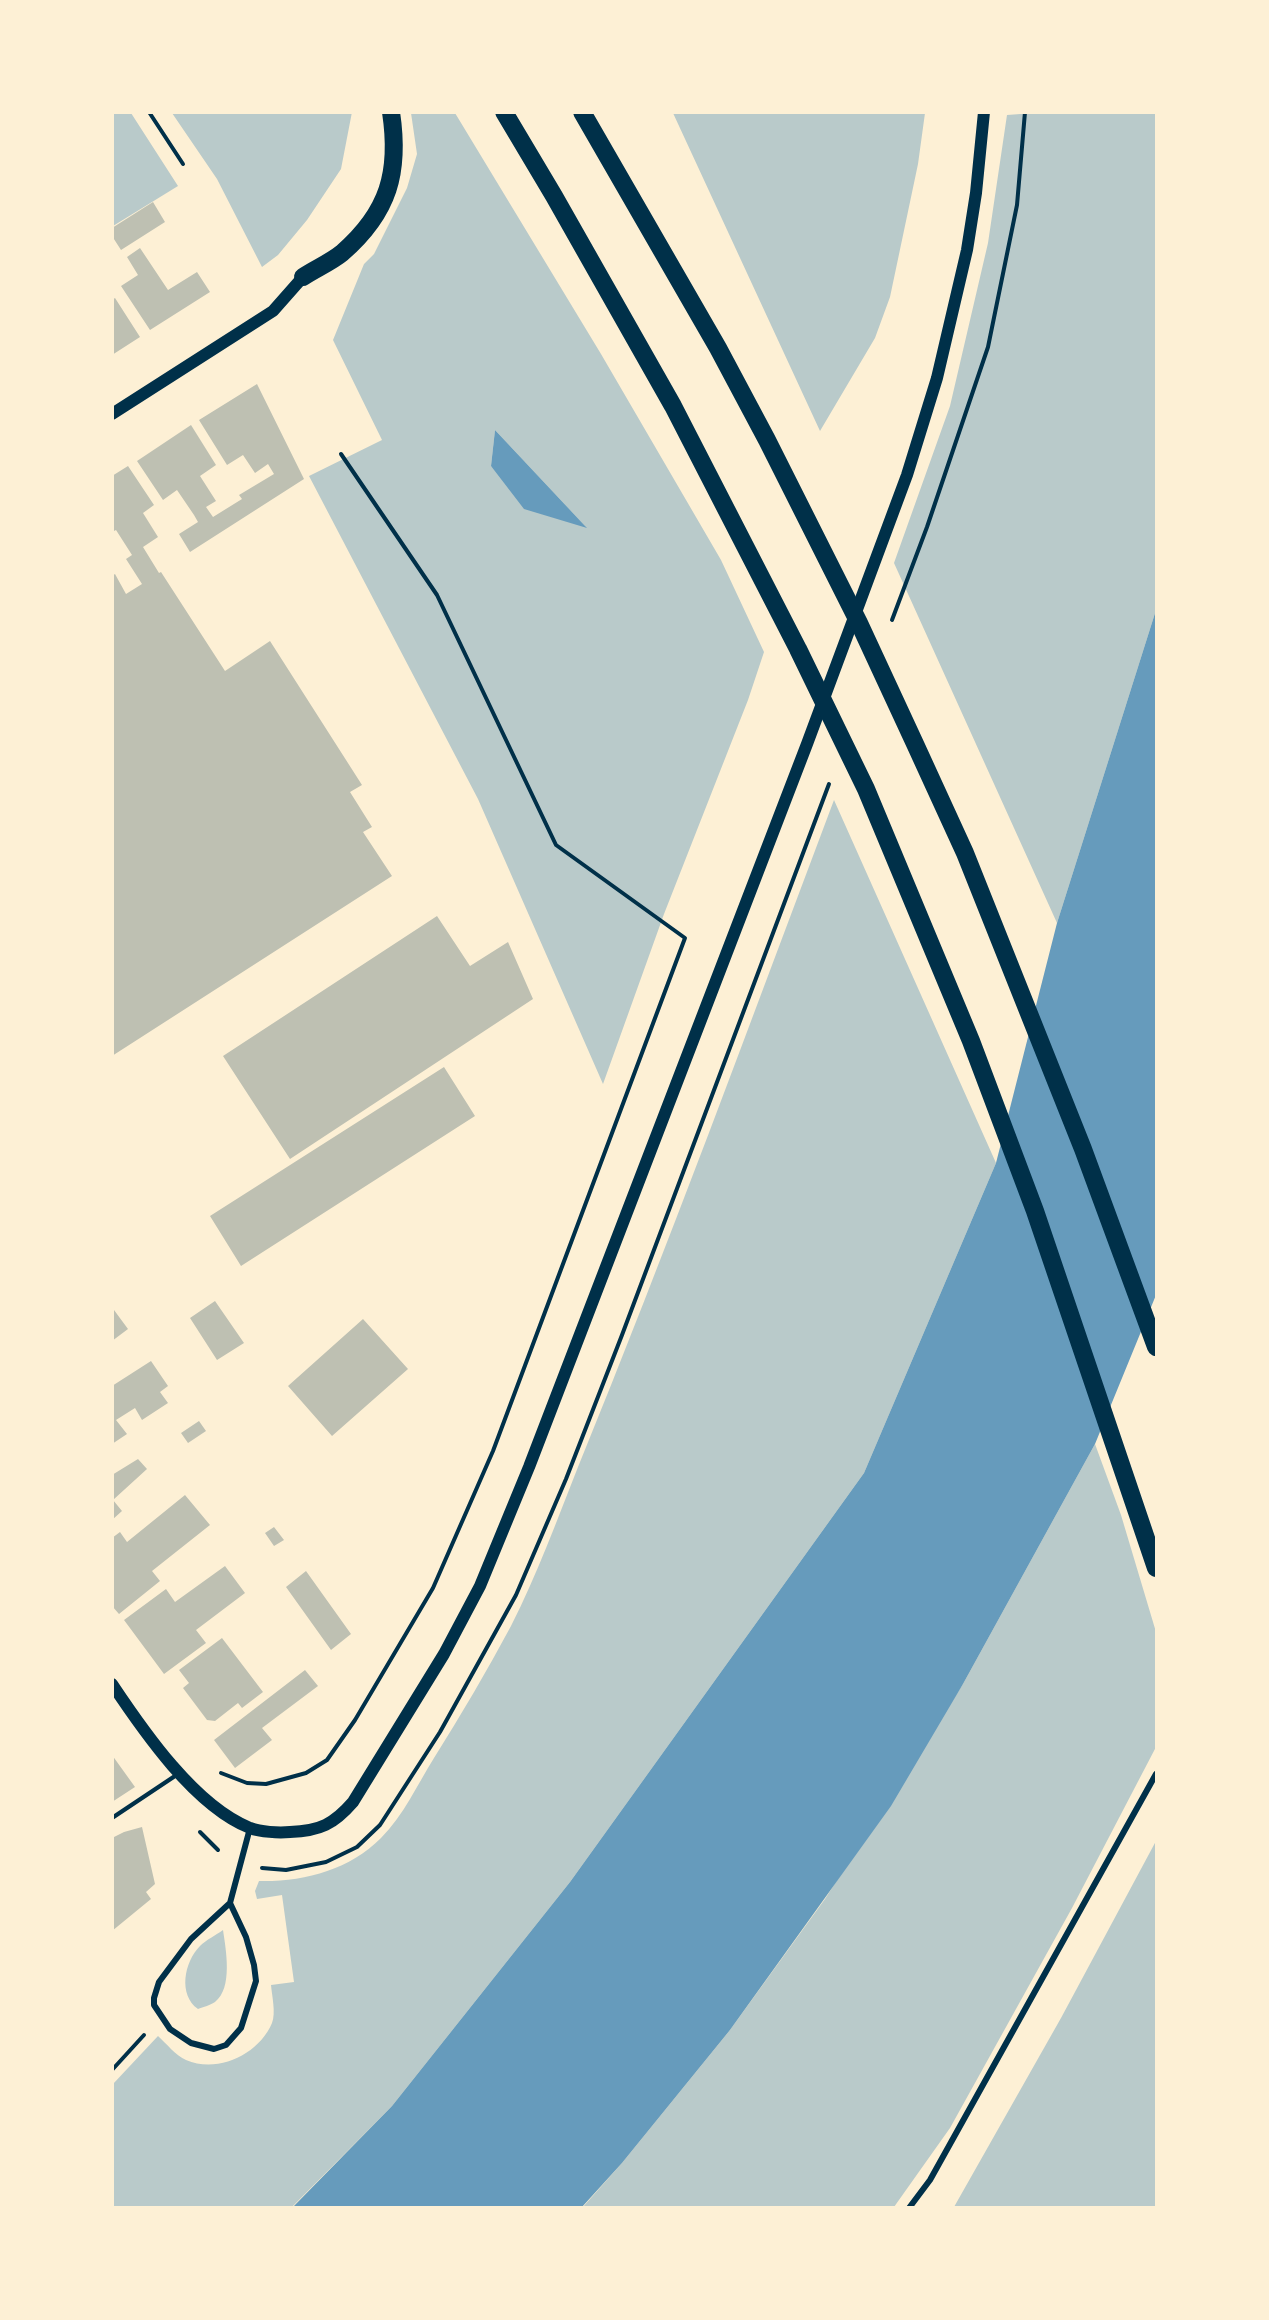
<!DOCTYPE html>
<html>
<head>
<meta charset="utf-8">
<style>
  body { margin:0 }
  #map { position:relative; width:1269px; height:2320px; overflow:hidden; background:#fdf0d5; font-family:Poppins,sans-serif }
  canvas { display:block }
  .frame { position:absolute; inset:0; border:114px solid #fdf0d5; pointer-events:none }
</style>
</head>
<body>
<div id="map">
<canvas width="1269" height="2320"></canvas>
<div class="frame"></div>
</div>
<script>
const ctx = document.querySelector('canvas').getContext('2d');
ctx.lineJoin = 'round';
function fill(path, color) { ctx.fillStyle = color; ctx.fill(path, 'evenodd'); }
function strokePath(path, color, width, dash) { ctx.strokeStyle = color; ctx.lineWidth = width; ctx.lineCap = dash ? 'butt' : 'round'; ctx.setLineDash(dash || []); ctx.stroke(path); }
fill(new Path2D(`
  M113 112 131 113 178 186 113 226Z
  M352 112 341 169 307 220 278 255 262 267 217 179 172 113Z
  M1047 112 1156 113V610L1057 923 894 563 950 406 988 243 1007 115Z
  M411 113H455L601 354 721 560 764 652 748 700 664 914 603 1084 478 799 309 476 382 440 333 340 364 264 374 254 407 188 417 154ZM495 430 586 527 491 466Z
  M673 113H925L918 164 890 297 875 338 820 431Z
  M834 800 996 1163 864 1473 570 1882 392 2106 292 2207 113 2208V2084L158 2036C166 2043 176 2056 186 2060 218 2074 259 2054 272 2023 276 2013 272 1996 271 1985L294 1982 282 1895 257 1899 255 1891 259 1881C304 1882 349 1870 381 1838 404 1815 417 1785 434 1758 461 1715 487 1671 511 1626 537 1575 557 1520 578 1467 668 1247 750 1023 834 800Z
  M1095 1444 1121 1515 1156 1632V1747L1072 1908 950 2128 894 2207 582 2208 622 2163 730 2030 825 1899 963 1684Z
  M1156 1841V2207H954L1061 2018Z
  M223 1930C226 1950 233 1988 215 2002 211 2005 203 2007 198 2009 178 1995 184 1962 200 1946 206 1940 216 1935 223 1930Z`), '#b9caca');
fill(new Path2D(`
  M495 430 587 528 524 509 491 466Z
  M1156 610V1295L1095 1444 963 1684 891 1806 730 2030 622 2163 582 2207 292 2208 392 2106 570 1882 864 1473 996 1163 1057 923Z`), '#669bbc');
fill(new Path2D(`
  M153 202 165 222 121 250 112 236V228Z
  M140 248 168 290 197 272 210 292 150 330 121 286 138 275 127 257Z
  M115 298 140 337 112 355V300Z
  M257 384 304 479 190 552 179 534 198 522 194 515 177 490 163 500 137 461 191 425 216 465 200 476 216 501 206 507 213 517 242 499 239 495 274 474 268 464 255 473 243 455 227 465 199 420Z
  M128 466 154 505 143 513 158 537 143 547 159 573 161 572 225 671 270 641 362 785 350 792 372 827 363 832 392 876 112 1056V576L115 574 126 594 142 584 126 559 132 555 116 530 112 532V476Z
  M437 916 470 966 508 942 533 999 290 1159 223 1056Z
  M444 1067 475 1116 241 1266 210 1216Z
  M215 1301 244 1343 217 1360 190 1318Z
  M114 1310 128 1329 112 1341V1311Z
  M363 1319 408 1369 332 1436 288 1386Z
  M151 1361 168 1386 160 1392 168 1403 142 1420 135 1408 116 1420 127 1434 112 1444V1386Z
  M199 1421 206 1431 188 1443 181 1433Z
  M138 1459 147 1469 113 1500 122 1511 112 1520V1475Z
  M185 1495 210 1525 152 1571 160 1581 119 1614 112 1606V1538L120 1532 127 1542Z
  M274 1527 284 1540 274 1546 265 1533Z
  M225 1566 245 1593 196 1630 206 1643 164 1674 124 1620 166 1589 175 1602Z
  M306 1571 351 1634 331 1650 286 1587Z
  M222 1638 263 1692 242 1708 238 1703 215 1721 207 1720 183 1688 189 1683 179 1670Z
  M305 1670 318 1686 262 1728 272 1740 235 1768 214 1740Z
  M112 1755 135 1787 112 1802Z
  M142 1827 155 1884 146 1892 151 1899 112 1931V1838L124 1832Z`), '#bec0b2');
strokePath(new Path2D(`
  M149 112 183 164
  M892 620 927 527 988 347 1017 205 1025 112
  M221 1773 247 1783 266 1784 306 1773 327 1760 355 1720 433 1588 493 1451 685 938 556 845 437 595 341 454
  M200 1832 218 1850
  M262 1868 286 1870 326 1862 357 1847 380 1825 440 1732 516 1595 566 1479 622 1335 829 784
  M112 2070 144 2035`), '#003049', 4);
strokePath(new Path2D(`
  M112 1818 178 1774`), '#003049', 4.5);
strokePath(new Path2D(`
  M230 1903 246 1937 254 1965 256 1981 241 2028 226 2045 214 2049 191 2043 170 2029 154 2005V1998L159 1982 191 1939 230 1903 250 1828
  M909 2208 930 2180 1156 1774`), '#003049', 6);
strokePath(new Path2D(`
  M112 414 273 311 303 277
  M112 1684C144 1732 195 1806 250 1828 261 1832 278 1833 290 1832 320 1831 334 1824 353 1802L444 1654 480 1586 529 1467 807 744 907 475 937 378 967 250 976 193 984 112`), '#003049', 12);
strokePath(new Path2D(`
  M504 112 554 196 673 406 798 649 866 789 971 1041 1035 1211 1156 1568
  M582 112 718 348 767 440 859 623 916 746 965 853 1083 1149 1156 1347
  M303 277C315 269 331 262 342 253 389 212 400 172 391 112`), '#003049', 18);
</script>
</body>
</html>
